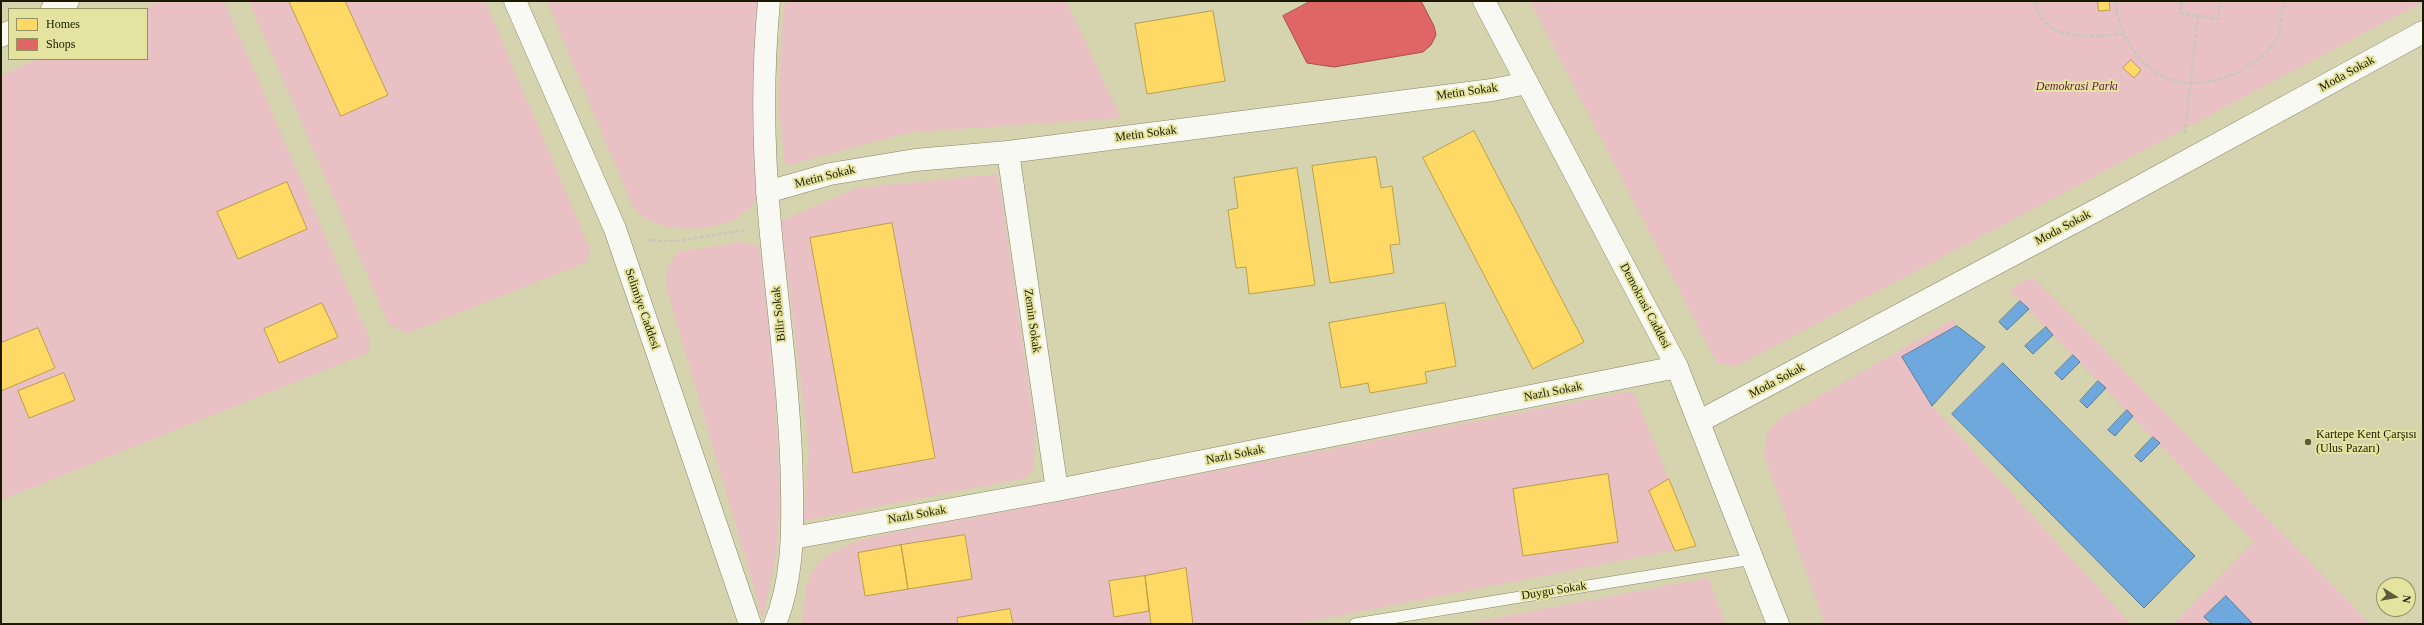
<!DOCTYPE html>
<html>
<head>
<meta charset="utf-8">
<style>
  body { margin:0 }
  #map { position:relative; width:2424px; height:625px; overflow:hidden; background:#d5d4ae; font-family:Georgia,serif }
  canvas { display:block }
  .frame { position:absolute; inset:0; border:2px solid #1b1a01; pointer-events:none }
  .legend { position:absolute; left:8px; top:8px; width:140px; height:52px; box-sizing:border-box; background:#e4e39f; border:1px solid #949360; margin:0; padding:5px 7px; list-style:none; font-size:12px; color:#1b1a01 }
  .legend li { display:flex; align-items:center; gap:8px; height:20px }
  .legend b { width:20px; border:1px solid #949360 }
  .north { position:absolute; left:2376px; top:577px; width:40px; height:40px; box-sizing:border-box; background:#e4e39f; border:1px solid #949360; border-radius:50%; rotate:101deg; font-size:11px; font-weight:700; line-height:16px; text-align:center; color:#1b1a01 }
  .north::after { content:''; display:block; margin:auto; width:14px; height:18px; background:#5c5b3e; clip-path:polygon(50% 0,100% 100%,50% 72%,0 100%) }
</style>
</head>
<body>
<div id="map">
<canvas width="2424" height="625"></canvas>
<div class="frame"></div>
<ul class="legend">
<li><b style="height:11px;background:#ffd966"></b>Homes</li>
<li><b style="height:11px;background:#e06666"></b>Shops</li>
</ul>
<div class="north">N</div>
</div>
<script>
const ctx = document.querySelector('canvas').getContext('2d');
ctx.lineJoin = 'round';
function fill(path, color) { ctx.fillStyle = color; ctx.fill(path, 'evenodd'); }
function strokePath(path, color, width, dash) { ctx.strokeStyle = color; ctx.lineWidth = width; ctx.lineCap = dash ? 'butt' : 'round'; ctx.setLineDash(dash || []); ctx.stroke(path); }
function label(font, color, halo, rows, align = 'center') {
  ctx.font = font + ' Georgia,serif'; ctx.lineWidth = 4; ctx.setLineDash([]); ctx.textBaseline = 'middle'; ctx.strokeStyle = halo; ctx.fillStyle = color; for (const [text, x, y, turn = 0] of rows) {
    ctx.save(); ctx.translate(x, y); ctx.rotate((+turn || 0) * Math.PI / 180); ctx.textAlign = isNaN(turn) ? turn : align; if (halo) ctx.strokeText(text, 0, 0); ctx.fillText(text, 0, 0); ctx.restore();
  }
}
fill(new Path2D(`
  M159 1H224L370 340 368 353 1 500V76L37 59H147V9H142Z
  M249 1H485L590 249 587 262 408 333 389 325Z
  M547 1H757L753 85 756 201C751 206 746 212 740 216 715 232 667 234 642 216 639 214 635 208 632 205Z
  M785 1H1066L1121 118 911 132 785 166 779 110 781 39Z
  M1530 1H2423V2L1737 366 1717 363Z
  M998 174 1035 429 1034 468 1026 478 803 521 809 449 781 221 857 188Z
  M741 242 759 246 773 361 780 491 777 550 763 619 667 290C666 275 666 264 678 252Z
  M2032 277 2054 298 2370 624H2173L2254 542 2009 290Z
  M1954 319 1957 326 1902 357 1932 406 2131 624H1825L1764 455 1767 433 1780 419Z
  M1633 391 1696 546 1297 624H802C807 566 811 559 867 538Z
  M1708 578 1726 624H1464Z`), '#e9c0c3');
const homes = new Path2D(`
  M289 1H345L388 95 341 116Z
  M2098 1H2109L2110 10 2099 11Z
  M1213 11 1225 81 1147 94 1135 24Z
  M2131 60 2141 70 2134 78 2123 68Z
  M1474 131 1584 342 1533 369 1423 158Z
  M1376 157 1381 188 1392 186 1400 244 1390 245 1394 273 1330 283 1312 166Z
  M1297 168 1315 285 1249 294 1246 267 1236 268 1228 210 1238 208 1234 178Z
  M287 182 307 229 238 259 217 212Z
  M892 223 935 458 853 473 810 238Z
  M322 303 338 337 279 363 264 329Z
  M1445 303 1456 366 1425 372 1427 383 1370 393 1368 383 1341 388 1329 323Z
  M38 328 55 368 1 391V343Z
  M64 373 75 400 29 418 18 391Z
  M1608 474 1618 542 1523 556 1513 489Z
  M1669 479 1696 546 1675 551 1649 491Z
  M965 535 972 579 908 589 901 545Z
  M901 545 908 589 865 596 858 553Z
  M1186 568 1193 624H1151L1145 576Z
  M1145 576 1149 611 1114 617 1109 581Z
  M1010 609 1013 624H958L957 618Z`);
fill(homes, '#ffd966');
strokePath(homes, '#bba048', 1);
const shops = new Path2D(`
  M1311 1H1421L1434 26 1436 35 1431 45 1423 52 1334 67 1307 63 1283 16Z`);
fill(shops, '#e06666');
strokePath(shops, '#a54f48', 1);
const schools = new Path2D(`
  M2020 301 2029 309 2007 330 1999 322Z
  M1957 326 1985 347 1932 406 1902 357Z
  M2046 327 2053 335 2033 354 2025 346Z
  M2073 355 2080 362 2062 380 2055 373Z
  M2003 363 2195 556 2144 608 1952 414Z
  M2098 381 2106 388 2087 408 2080 401Z
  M2127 410 2133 416 2115 436 2108 430Z
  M2153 437 2160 443 2141 462 2135 456Z
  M2226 596 2253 624H2212L2204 617Z`);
fill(schools, '#6fa8dc');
strokePath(schools, '#567d9a', 1);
const lane = new Path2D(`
  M1355 624 1753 559`);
const street = new Path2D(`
  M515 1 615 229 750 624
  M769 1C762 75 763 150 770 224 778 313 791 402 792 491 793 536 792 582 775 624
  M52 9 68 1
  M1 36 9 32
  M1008 152 1057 490
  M767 192 830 174 915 160 1008 152 1492 90 1527 83
  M1700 421 2108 204 2423 32
  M793 538 1057 490 1677 367`);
const secondary = new Path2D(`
  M1484 1 1677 367 1778 624`);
strokePath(lane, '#878668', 12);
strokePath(street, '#878668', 23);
strokePath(secondary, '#878668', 23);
strokePath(new Path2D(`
  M2035 1C2042 44 2092 36 2124 34
  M2115 1C2118 28 2131 55 2154 71 2191 97 2250 77 2275 42 2283 31 2280 14 2284 1
  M2182 1 2180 13 2218 19 2220 1
  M2185 133 2198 16
  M646 240 676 241 746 230`), '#c8c7bc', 2.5, [4, 2]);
strokePath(lane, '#f9f9f3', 11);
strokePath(street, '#f9f9f3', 22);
strokePath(secondary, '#f9f9f3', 22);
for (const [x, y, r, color] of [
  [2308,442,4,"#5c5b3e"]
]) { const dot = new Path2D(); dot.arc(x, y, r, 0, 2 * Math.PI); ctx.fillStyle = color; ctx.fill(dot); strokePath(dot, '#e4e39f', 1.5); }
label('12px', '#1b1a01', '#e4e39f', [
  ["Moda Sokak",2347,74,-29],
  ["Metin Sokak",1467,92,-8],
  ["Metin Sokak",1146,134,-7],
  ["Metin Sokak",825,177,-14],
  ["Moda Sokak",2063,228,-28],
  ["Demokrasi Caddesi",1645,306,62],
  ["Selimiye Caddesi",642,309,71],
  ["Bilir Sokak",779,314,-96],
  ["Zemin Sokak",1032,321,82],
  ["Moda Sokak",1777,381,-28],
  ["Nazlı Sokak",1553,392,-11],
  ["Nazlı Sokak",1235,455,-11],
  ["Nazlı Sokak",917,515,-10],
  ["Duygu Sokak",1554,591,-9]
]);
label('italic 12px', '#691549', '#e4e39f', [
  ["Demokrasi Parkı",2077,87]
]);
label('12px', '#1b1a01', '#e4e39f', [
  ["Kartepe Kent Çarşısı",2316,435],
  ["(Ulus Pazarı)",2316,449]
], 'left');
</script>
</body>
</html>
